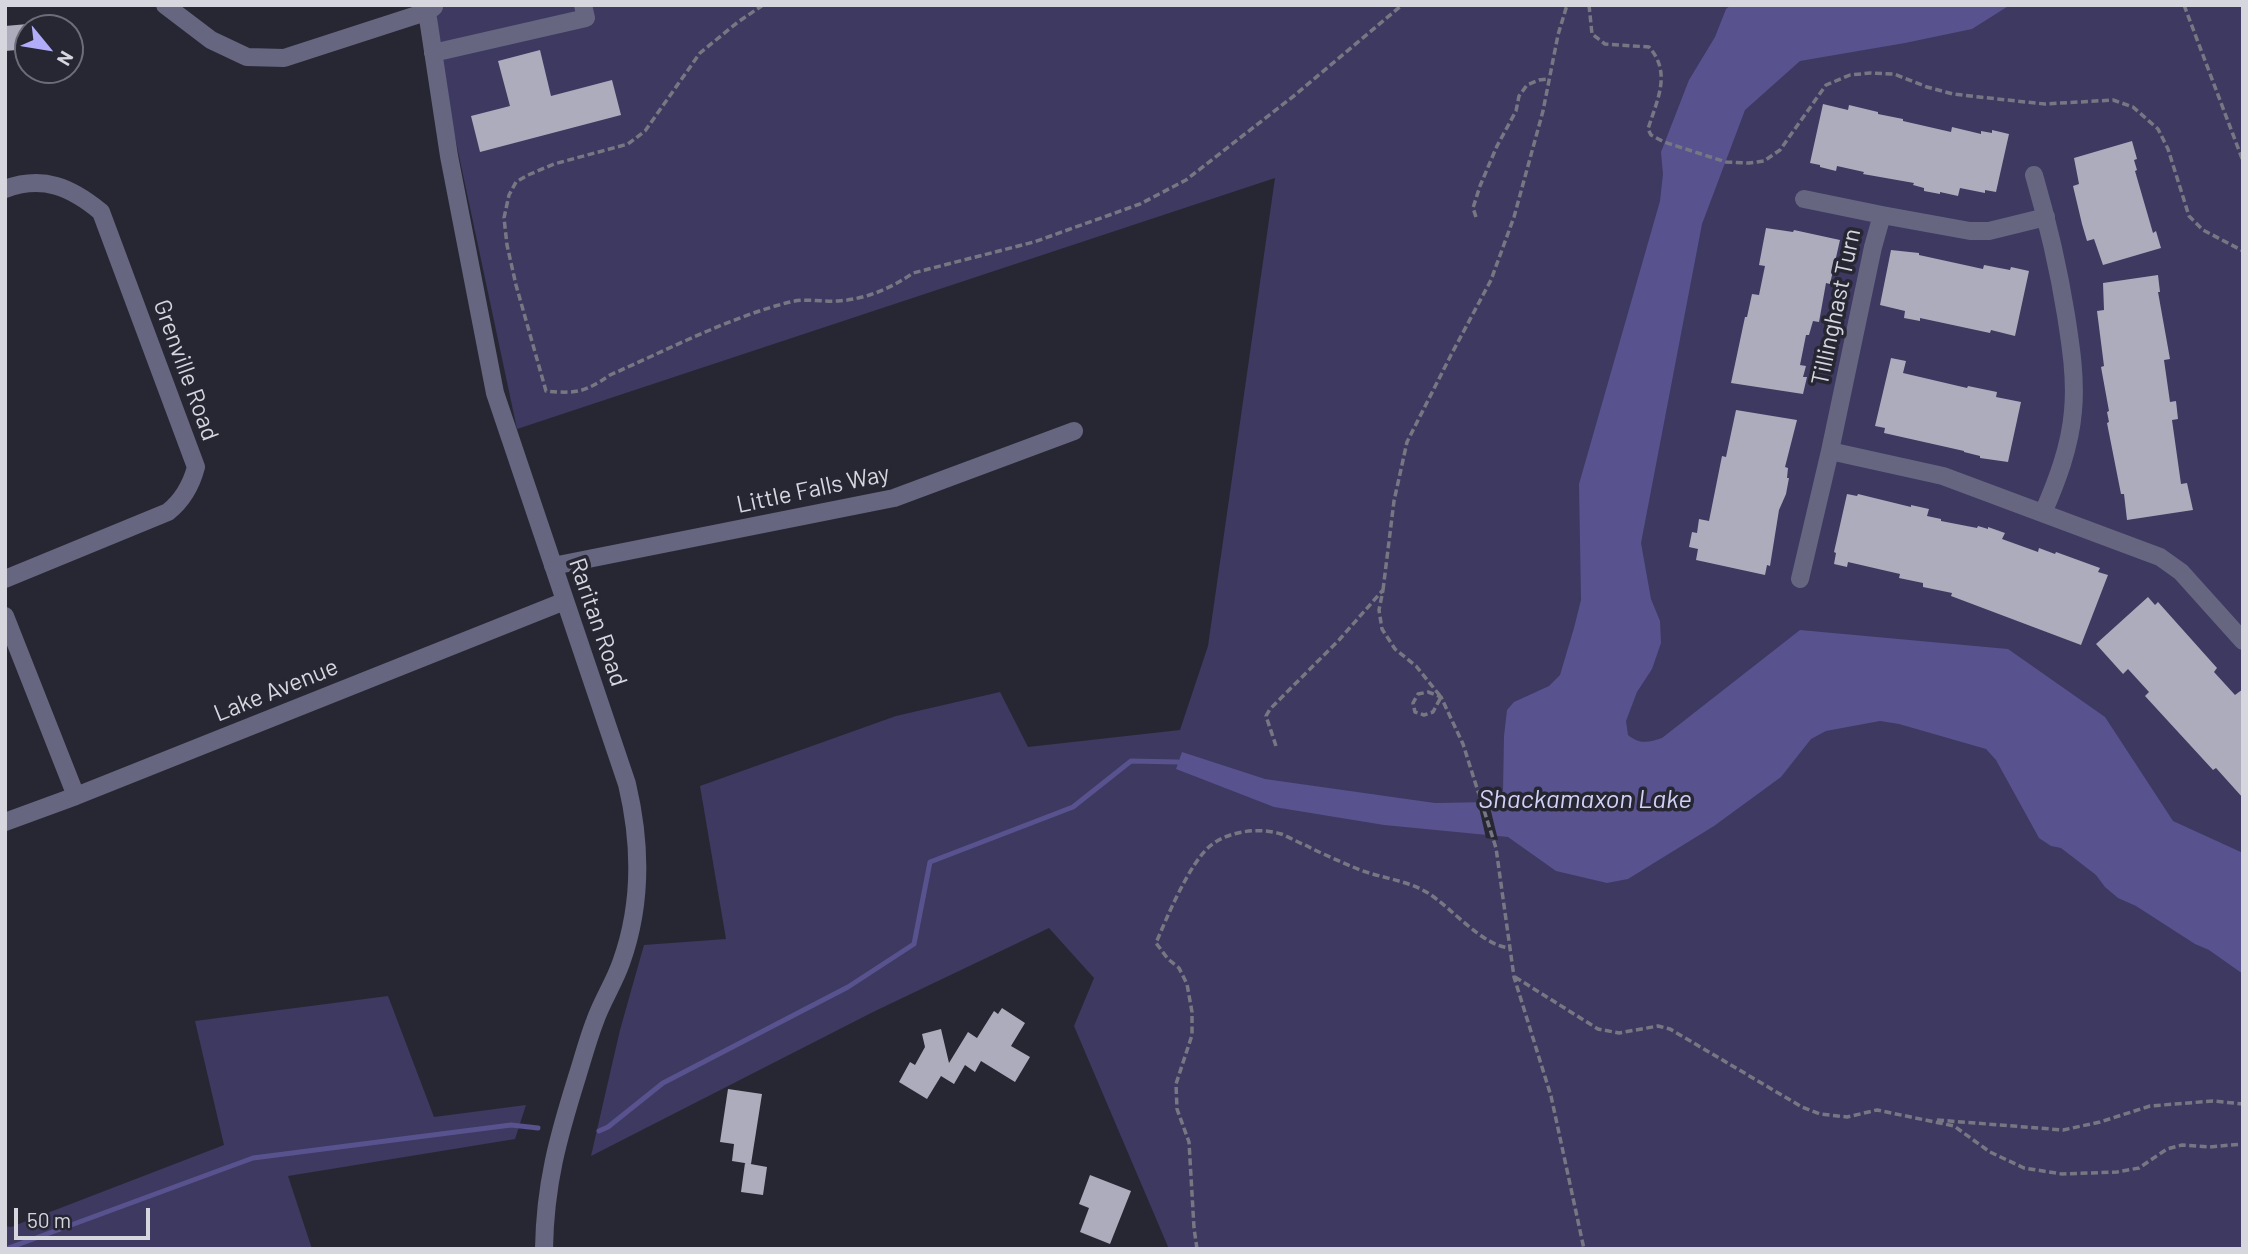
<!DOCTYPE html>
<html>
<head>
<meta charset="utf-8">
<style>
  body { margin:0 }
  #map { position:relative; width:2248px; height:1254px; overflow:hidden; background:#272734; font-family:Barlow,sans-serif }
  canvas { display:block }
  .frame { position:absolute; inset:0; border:7px solid #d6d6df; pointer-events:none }
  .north { position:absolute; left:14px; top:14px; width:70px; height:70px; box-sizing:border-box; background:#272734; border:2px solid #6d6d78; border-radius:50%; rotate:120deg; font-size:19px; font-weight:700; line-height:28px; text-align:center; color:#d6d6df }
  .north::after { content:''; display:block; margin:auto; width:24px; height:32px; background:#b2adf9; clip-path:polygon(50% 0,100% 100%,50% 72%,0 100%) }
  .scale { position:absolute; left:14px; top:1208px; width:136px; height:32px; box-sizing:border-box; border:4px solid #d6d6df; border-top:0; padding-left:9px; font-size:21px; line-height:24px; white-space:nowrap; color:#d6d6df; -webkit-text-stroke:5px #272734; paint-order:stroke }
</style>
</head>
<body>
<div id="map">
<canvas width="2248" height="1254"></canvas>
<div class="frame"></div>
<div class="north">N</div>
<div class="scale">50 m</div>
</div>
<script>
const ctx = document.querySelector('canvas').getContext('2d');
ctx.lineJoin = 'round';
function fill(path, color) { ctx.fillStyle = color; ctx.fill(path, 'evenodd'); }
function strokePath(path, color, width, dash) { ctx.strokeStyle = color; ctx.lineWidth = width; ctx.lineCap = dash ? 'butt' : 'round'; ctx.setLineDash(dash || []); ctx.stroke(path); }
function label(font, color, halo, rows, align = 'center') {
  ctx.font = font + ' Barlow,sans-serif'; ctx.lineWidth = 7; ctx.setLineDash([]); ctx.textBaseline = 'middle'; ctx.strokeStyle = halo; ctx.fillStyle = color; for (const [text, x, y, turn = 0] of rows) {
    ctx.save(); ctx.translate(x, y); ctx.rotate((+turn || 0) * Math.PI / 180); ctx.textAlign = isNaN(turn) ? turn : align; if (halo) ctx.strokeText(text, 0, 0); ctx.fillText(text, 0, 0); ctx.restore();
  }
}
fill(new Path2D(`
  M427 5H2243V1249H1169L1074 1026 1094 978 1049 928 873 1012 591 1156 620 1030 644 945 726 939 700 786 896 716 1000 692 1028 747 1180 730 1208 646 1275 178 517 429Z
  M388 996 434 1117 526 1105 515 1139 288 1176 312 1249H5V1226L11 1227 224 1145 195 1021Z`), '#3d3961');
fill(new Path2D(`
  M1731 5H2010L1972 29 1905 43 1800 61 1745 110 1702 224 1641 543 1651 599 1660 621 1661 643 1652 669 1637 692 1626 721 1628 735C1639 744 1648 743 1662 738L1800 630 2008 649 2105 717 2173 821 2243 853V974L2209 950 2195 944 2136 906 2118 898 2105 887 2096 875 2061 848 2051 846 2039 838 1996 760 1986 749 1899 724 1880 721 1826 731 1811 739 1781 777 1714 826 1628 879 1607 883 1556 871 1508 837 1384 825 1274 807 1176 769 1182 752 1265 779 1435 803 1492 802 1503 791 1504 736 1507 710 1514 702 1549 686 1560 675 1574 628 1581 600 1579 484 1660 201 1663 174 1661 152 1689 80 1715 37 1726 9Z`), '#58528e');
fill(new Path2D(`
  M1477 799H1488L1498 840 1486 838Z`), '#272734');
strokePath(new Path2D(`
  M599 1131 608 1127 663 1083 848 987 914 944 930 862 1073 807 1131 761 1178 762
  M6 1249 253 1158 511 1125 538 1128`), '#58528e', 5);
fill(new Path2D(`
  M28 24V49L5 51V26Z
  M540 50 551 96 612 80 621 115 480 152 471 116 510 106 498 61Z
  M1823 104 1848 110 1849 105 1878 112V114L1903 119V121L1951 132 1952 127 1981 134V131L1992 133V130L2009 134 1996 192 1985 190V193L1960 188 1958 196 1940 192V194L1924 191V188L1913 185 1914 183 1863 174 1864 172 1837 166 1836 171 1820 167V165L1810 163Z
  M2132 141 2137 159 2134 160 2137 170 2135 171 2153 233 2156 231 2161 248 2103 265 2094 239 2087 241 2082 224 2073 186 2079 184 2074 158Z
  M1766 228 1793 232 1794 230 1840 240 1830 284 1826 283 1819 322 1813 321 1809 335H1806L1800 365 1806 366 1803 377H1807L1803 394 1731 383 1745 317H1747L1752 294 1759 295 1765 266 1759 265Z
  M1891 250 1919 253V255L1983 269 1984 265 2010 270 2011 267 2029 271 2015 336 1991 330 1990 333 1920 318V321L1904 318 1905 311 1880 305Z
  M2158 275 2160 292H2158L2170 359 2164 360 2170 402 2176 401 2178 419 2172 420 2181 484 2187 483 2193 510 2127 520 2124 494H2121L2107 423 2109 422 2107 412 2109 411 2101 367 2104 366 2097 311 2104 310 2103 283Z
  M1891 358 1906 361 1903 373 1967 388 1968 386 1997 392 1996 397 2021 402 2008 462 1980 458V456L1964 452V451L1884 433 1885 428 1875 426Z
  M1736 410 1797 420 1785 467 1788 468 1787 478H1789L1786 494 1779 510 1770 566 1767 565 1765 575 1696 560 1698 549 1689 547 1692 532 1697 533 1699 519 1709 521 1722 456 1726 457Z
  M1847 494 1857 496 1858 494 1911 507V505L1929 509 1927 516 1941 519V521L1977 528 1978 526 1988 529V527L2005 533 2002 539 2038 552 2039 548 2055 554 2056 552 2100 568 2098 572 2108 575 2081 645 1951 596 1952 593 1923 587V583L1899 578 1900 574 1848 562 1847 567 1834 564 1836 553 1834 552Z
  M2148 597 2155 605 2158 602 2217 668 2214 672 2235 695 2243 689V798L2216 768 2213 770 2145 696 2149 692 2128 669 2123 674 2096 644Z
  M1002 1008 1025 1023 1011 1046 1030 1057 1015 1082 981 1061 975 1072 965 1065 954 1084 941 1076 927 1099 899 1082 910 1062 915 1065 925 1047 922 1034 941 1029 949 1063 968 1032 977 1038 994 1011 998 1014Z
  M728 1089 762 1094 751 1164 732 1161 734 1144 720 1142Z
  M745 1163 767 1167 763 1195 741 1192Z
  M1090 1175 1131 1191 1110 1244 1080 1232 1089 1208 1079 1204Z`), '#acacbc');
strokePath(new Path2D(`
  M763 5 738 22 700 53 645 131 628 144 554 164 528 175 516 182 509 195 504 218 507 245 516 285 546 391C577 394 585 392 610 375 667 350 730 317 790 302 805 298 823 302 838 301 866 299 890 289 913 273L1034 242 1140 204 1186 180 1295 95 1402 5
  M1589 5 1592 34 1605 44 1649 47C1672 73 1657 100 1648 129L1651 135 1664 142 1726 162 1749 163 1764 161 1780 150 1826 85 1850 75 1870 73 1894 74 1927 87 1953 94 1979 97 2045 104 2113 100 2133 107 2158 129 2168 149 2189 216 2203 230 2243 251
  M2184 5 2243 161
  M1476 217 1473 208 1480 186 1497 146 1516 111 1519 96 1527 85 1539 80 1549 79
  M1383 590 1394 501 1407 442 1451 355 1491 280 1514 217 1543 111 1558 35 1567 5
  M1276 746 1266 716 1270 709 1339 640 1383 590 1379 610 1382 629 1395 649 1416 666 1441 697 1433 712 1424 715 1415 712 1413 703 1418 694 1428 692 1441 697 1463 744 1496 848 1514 977 1551 1096 1584 1249
  M1515 977 1598 1029 1619 1033 1658 1026 1670 1029 1802 1107 1820 1114 1847 1117 1877 1110 1954 1126 1990 1152 2024 1168 2062 1174 2117 1172 2139 1168 2167 1149 2182 1145 2209 1147 2243 1144
  M1937 1120 2063 1130 2100 1122 2150 1106 2213 1101 2243 1104
  M1197 1249 1194 1228 1189 1142 1177 1109 1176 1084 1192 1035V1012L1187 984 1179 968 1168 959 1156 943C1167 917 1189 864 1210 846 1228 831 1259 827 1281 834 1289 837 1297 842 1305 845 1320 853 1337 860 1353 867 1377 878 1405 879 1428 893 1452 908 1483 947 1511 948`), '#777783', 3.5, [7, 3.5]);
strokePath(new Path2D(`
  M165 5 211 40 247 57 284 58 426 12 434 7
  M426 5 449 156 495 393 627 784C641 843 642 905 621 963 614 983 602 1001 595 1021 588 1039 583 1058 577 1077 558 1138 545 1184 544 1249
  M433 53 586 18 583 5
  M2034 175C2048 223 2058 265 2066 315 2071 347 2076 379 2073 411 2070 447 2057 481 2043 513
  M5 189C43 175 71 187 101 212L196 467C191 486 183 500 168 512L5 579
  M1804 199 1882 215
  M1830 451 1943 476 2160 557 2181 572 2243 641
  M553 566 894 498 1074 431
  M1800 579 1830 451 1873 247 1882 215 1970 231H1989L2046 217
  M5 616 76 796
  M5 822 76 796 565 601`), '#676681', 18);
label('24px', '#d6d6df', '#272734', [
  ["Tillinghast Turn",1836,307,-78],
  ["Grenville Road",186,370,70],
  ["Little Falls Way",813,489,-12],
  ["Raritan Road",598,622,71],
  ["Lake Avenue",276,690,-22]
]);
label('italic 26px', '#d2d1f6', '#272734', [
  ["Shackamaxon Lake",1585,799]
]);
</script>
</body>
</html>
